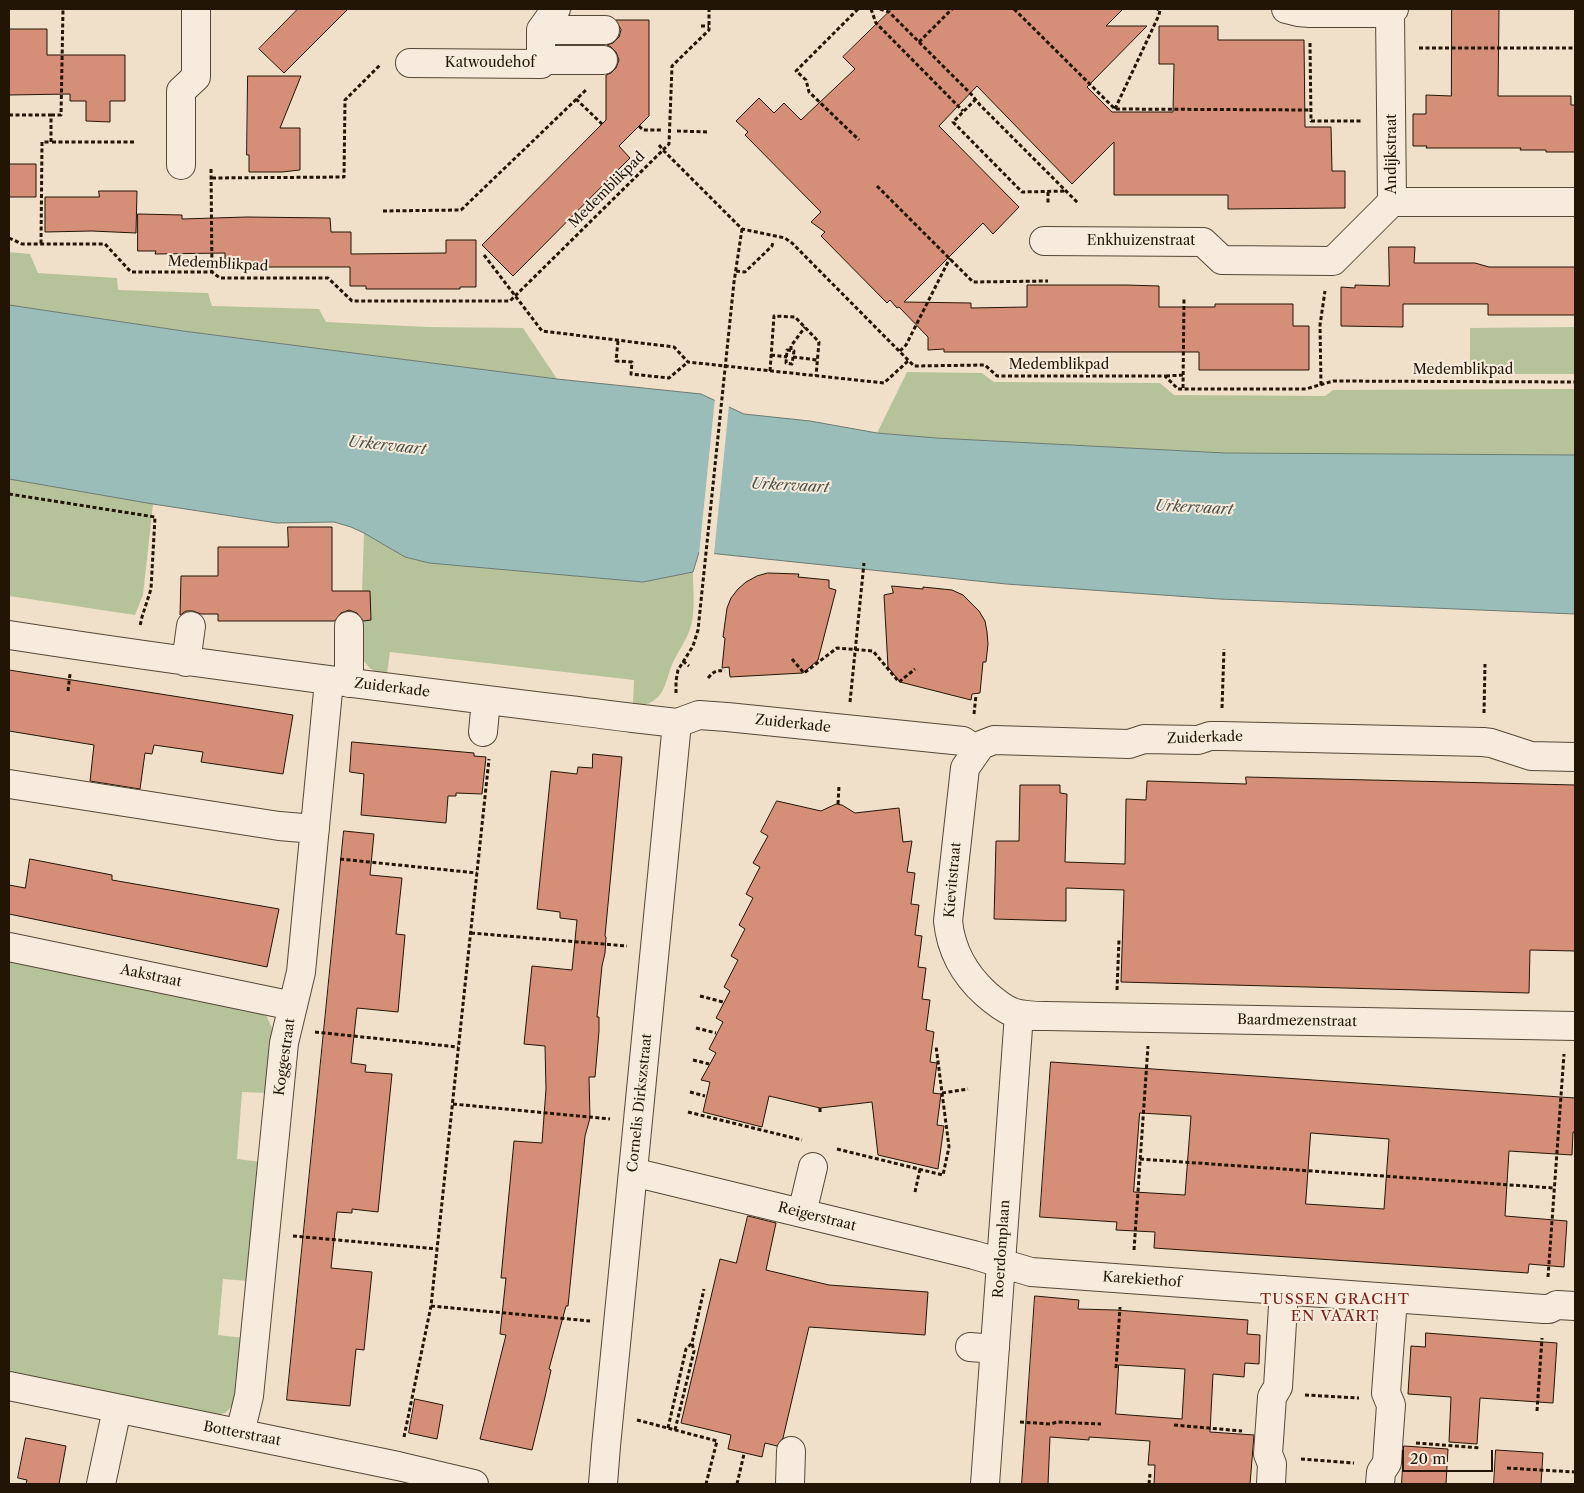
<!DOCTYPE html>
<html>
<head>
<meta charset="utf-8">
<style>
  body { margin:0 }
  #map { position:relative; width:1584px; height:1493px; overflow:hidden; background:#f1e0c9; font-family:"Libre Caslon Text",serif }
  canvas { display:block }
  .frame { position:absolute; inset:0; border:10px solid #221506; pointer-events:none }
  .scale { position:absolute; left:1402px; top:1450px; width:91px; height:22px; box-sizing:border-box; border:2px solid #221506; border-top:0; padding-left:6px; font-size:15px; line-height:18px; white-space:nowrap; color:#221506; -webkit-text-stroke:4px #f6ebdc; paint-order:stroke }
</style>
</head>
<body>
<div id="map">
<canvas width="1584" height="1493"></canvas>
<div class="frame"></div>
<div class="scale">20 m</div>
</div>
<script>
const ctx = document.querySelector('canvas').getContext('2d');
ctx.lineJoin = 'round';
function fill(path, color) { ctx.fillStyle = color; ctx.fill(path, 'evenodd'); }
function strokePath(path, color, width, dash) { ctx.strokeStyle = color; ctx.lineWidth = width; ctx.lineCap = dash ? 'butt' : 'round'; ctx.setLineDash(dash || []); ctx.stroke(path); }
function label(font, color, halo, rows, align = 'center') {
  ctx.font = font + ' "Libre Caslon Text",serif'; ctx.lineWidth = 4; ctx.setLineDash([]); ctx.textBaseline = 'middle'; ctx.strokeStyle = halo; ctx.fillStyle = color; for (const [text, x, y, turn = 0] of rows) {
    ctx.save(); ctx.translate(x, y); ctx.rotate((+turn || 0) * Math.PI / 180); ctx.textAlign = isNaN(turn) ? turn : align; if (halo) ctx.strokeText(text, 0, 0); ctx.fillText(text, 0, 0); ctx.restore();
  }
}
fill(new Path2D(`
  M9 252 30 254 38 273 117 278 118 290 208 293 212 306 319 309 326 322 427 327 523 328 557 379 183 331 9 305Z
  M1575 327V374H1470V328Z
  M907 372 982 373 994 382 1160 383 1174 395 1325 396 1333 390 1575 389V455L1225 453 936 438 877 433Z
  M9 479 153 504 143 595 135 615 9 596Z
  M364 533 405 557 429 563 643 582 693 572C693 588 695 606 692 622 689 636 681 647 674 660 666 676 667 697 647 704 642 705 637 706 633 703L634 680 390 652 387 674C373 673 364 666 360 652Z
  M9 959 244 1007 266 1015 272 1028 268 1093 242 1092 237 1159 261 1162 249 1281 223 1279 218 1335 244 1338 236 1402 225 1413 212 1416 9 1375Z`), '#b6c39a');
const water = new Path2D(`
  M9 305 183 331 369 355 557 379 701 394 744 414 810 421 877 433 936 438 1225 453 1575 455V614L1219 599 1006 584 699 552 693 572 643 582 429 563 405 557 364 533 351 527 334 522 277 523 153 504 9 479Z`);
fill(water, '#9bbdb9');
strokePath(water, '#6b7a71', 1);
fill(new Path2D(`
  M715 398 729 405 714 554V556L700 555 698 564Z`), '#f1e0c9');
const building = new Path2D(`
  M298 9H348L284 73 259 49Z
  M892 9H1123L1106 26H1147L1087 87 1112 112H1173L1174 64H1159V26H1218V40H1304L1305 127H1331L1332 171H1345V208L1228 209V195H1114V142L1072 184 977 86 939 126 1019 207 993 234 983 223 904 302 971 303V308L1027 307V285H1126L1159 286V307H1215V304H1293V326H1309V370H1199V352H944V349L928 350V337L899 307 897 308 890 300 887 303 821 236 825 232 811 222 821 212 745 135 748 132 736 121 759 98 774 113 784 103 801 120 855 69 843 57Z
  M1452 9H1499L1498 96H1571V105H1575V152H1546V150H1520L1521 148H1426L1427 146H1413V114H1426V95L1451 96Z
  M616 20H649V116L619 146 630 158 513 276 482 245 606 120V75L611 73 616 68 619 60 616 52 611 47 607 45 613 43 619 37 621 30Z
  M9 29H47V55H125V101H110V122L86 121V101H70V94L9 95Z
  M248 76H301L280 128H300V170L282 172H249V155H247Z
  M9 164H36V197H9Z
  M99 191H137L136 233 92 231 45 232V197H99Z
  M138 214 182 215V219L247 217 330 218 331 232H351V254L446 253V240H476V287H460V289H366V286H350V267H241V265L225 264V253L155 254 156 251H138Z
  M1389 247H1415L1414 263H1475L1489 267H1575V315H1488V304H1403V327L1341 326V287L1355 288V285L1389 286Z
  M288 527H332V591H370L371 620 363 621 357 613 349 610 341 613 335 621H218V614H201L193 611H186L180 615 181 576H218V547H288Z
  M768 573 799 574 798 577 829 580V588L836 590 818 660 803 673 730 677 729 667 722 668 725 638 723 637 727 608 731 598 738 589 746 582 757 576Z
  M892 586 923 589V587L952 590 963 595 979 611 985 621 987 632 988 644 986 662H983L980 693 972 694 971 700 900 682 888 667 884 595 893 593Z
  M9 670 293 715 283 774 201 762 203 752 154 745 152 754 145 753 140 789 90 781 94 745 9 731Z
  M352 742 474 753V756L486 757 482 794 456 793V796H448L446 823 361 815 364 774 350 772Z
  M593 754 622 757 605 936 606 937 605 953 602 966 597 1017H599V1031L595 1077H589L590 1118 585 1136 568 1306H566L549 1369 551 1370 545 1397 532 1450 480 1439 506 1335 500 1334 506 1278H501L514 1141 542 1143 546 1089 545 1046 524 1044 532 966 572 970 577 920 560 918V912L537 909 551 771 577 774 578 767 592 768Z
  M1246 777 1575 785V951L1530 950 1529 993 1121 982 1124 890 1066 888V921L994 919 996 841H1019L1020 785H1060V793L1067 794 1065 862 1125 864 1126 799 1146 800 1147 781 1246 784Z
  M777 801 821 811 836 804 842 805 855 813 899 808 903 842 912 841 907 872 915 873 911 904 919 905 915 935 922 936 918 967 926 968 922 999 930 1000 926 1030 934 1032 930 1062 937 1063 933 1093 941 1094 937 1125 944 1126 938 1169 878 1155 872 1102 820 1108 769 1096 762 1127 703 1112 710 1082 701 1080 716 1053 709 1049 723 1022 716 1018 730 991 724 987 738 960 731 956 745 929 739 925 753 898 746 894 760 867 753 863 768 836 761 832Z
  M344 831 374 834 370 875 402 878 396 934 405 935 398 1012 357 1008 351 1063 366 1065 365 1072 392 1074 378 1212 352 1209V1213L337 1212 331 1268 372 1272 364 1350 356 1349 350 1406 287 1400Z
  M30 859 112 875V880L279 909 267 967 9 914V885L25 888Z
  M1051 1062 1575 1098V1132H1573L1572 1155 1509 1151 1505 1216 1567 1221 1564 1267 1529 1264 1528 1273 1154 1248 1155 1232 1116 1230 1117 1222 1040 1217ZM1140 1113 1191 1116 1185 1195 1134 1192ZM1311 1133 1389 1139 1384 1209 1306 1204Z
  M748 1216 776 1223 766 1270 829 1285 928 1292 925 1335 809 1327 783 1438 777 1446 765 1443 762 1457 728 1449 731 1435 681 1423 720 1259 736 1263Z
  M1035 1296 1079 1300 1078 1309 1116 1310 1248 1320 1247 1334 1260 1335 1259 1364 1245 1363 1244 1377 1213 1374 1210 1432 1254 1435 1250 1484H1154L1155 1465H1148L1150 1441 1089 1437V1440L1050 1437 1048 1484H1022ZM1119 1365 1185 1369 1182 1419 1116 1414Z
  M1426 1333 1557 1343 1553 1403 1480 1398 1477 1444 1449 1442 1451 1397 1408 1394 1411 1346 1425 1347Z
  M415 1399 443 1405 437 1439 409 1433Z
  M26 1438 66 1446 59 1484H26L27 1480 18 1478Z
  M1404 1446 1448 1449 1446 1484H1402Z
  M1496 1450 1543 1453 1541 1484H1494Z`);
fill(building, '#d58e77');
strokePath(building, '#221506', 1);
const minor = new Path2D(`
  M1286 9 1298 12 1310 13H1390
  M541 30H605
  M541 60H603
  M410 63 541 64V30L556 9
  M181 165V91L196 77V9
  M1392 202 1390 13 1394 9
  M1392 202H1575
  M1044 241 1203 242 1222 260 1333 261 1392 202
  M349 626V683
  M9 635C216 667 424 692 633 718L677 723 699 715 727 717 963 741 977 750
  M186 662 191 626
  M483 732 486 700
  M1575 757 1531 756 1491 743 1483 742 1221 736H1210L1198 740 1144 739 1129 744 994 740 981 745 965 768 948 921C951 951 964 974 986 994 994 1001 1002 1008 1012 1012 1023 1016 1035 1016 1046 1016L1575 1026
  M9 784 279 826 315 829
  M9 947 293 1006
  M633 1174 645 1175 974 1255 1031 1272 1544 1309H1549L1557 1305 1575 1306
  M802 1213 813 1167
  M970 1347 995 1349
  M9 1386 398 1466 474 1484
  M240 1433 249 1396 284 1043 301 972 329 681
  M101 1484 117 1409
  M603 1484 606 1446 677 723
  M790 1484 791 1451
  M985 1484 1019 1014
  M1271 1484 1272 1464 1268 1454 1272 1397 1278 1387 1284 1290
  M1380 1484 1381 1472 1387 1463 1388 1447 1391 1405 1386 1393 1393 1298`);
strokePath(minor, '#564837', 30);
strokePath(new Path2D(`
  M858 9 796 71 806 80 809 92 859 140
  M871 9 876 23 963 111
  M880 9 889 12 971 94 980 105 1078 203
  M1014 9 1115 109 1311 110
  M701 26H709
  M919 42 952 9
  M1310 43 1311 121H1361
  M1419 48H1575
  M576 99 602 124
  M976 99 953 122 1022 192 1066 191
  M1115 109 1159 15 1160 10 1157 9
  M9 115H51V142H42L41 244
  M51 115H61L63 9
  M639 126 643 130H663
  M677 131 709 132
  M52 142H134
  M659 145 663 150 669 144 672 66 709 30V9
  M211 169 212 272
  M212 178 344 177 345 100 381 64
  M877 186 973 282 1048 281
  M1048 192V203
  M383 211 461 210 586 90
  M9 238 22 244H105L131 272H212L220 278H328L352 301H510L663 150 742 229 785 238 792 243 914 366 985 365 997 376H1165L1178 389H1306L1333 381 1575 382
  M484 255 542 331 674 347 688 362 884 383 908 361
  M736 271 745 272 772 246 773 242
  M618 341 616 361 632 362 631 374 669 378 688 362
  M787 350 794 351 792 364 786 363Z
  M791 350V346L805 327
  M900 351 906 345 950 258
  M771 355 787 357
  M793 357 817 360
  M770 371 774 316 795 317 819 342 816 376
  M1166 376 1183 375
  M1321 385 1320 325 1325 291
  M1183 388 1184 298
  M9 494 155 517 151 589 142 617 140 626
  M792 659 804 673 837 648 873 651 899 682 915 669
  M683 661 689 666
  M708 678C714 671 716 670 725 671
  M68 691 70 674
  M676 693V681L678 670 693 646 698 630 734 282 742 229
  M850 702 864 563
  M1222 708 1224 649
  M1484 713 1485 664
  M974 714 976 695
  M838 804 839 786
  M340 859 477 873
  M471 933 627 946
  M1117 990 1119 940
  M700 996 723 1002
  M696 1028 716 1033
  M315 1032 458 1047
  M693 1060 709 1064
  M690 1092 705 1096
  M942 1093 968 1089
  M453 1104 610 1119
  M688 1112 802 1140
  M820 1112V1108
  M837 1149 943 1175 949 1147 936 1046
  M1140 1159 1554 1188
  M915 1192 920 1169
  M293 1236 438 1249
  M1134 1250 1148 1046
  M1548 1277 1564 1054
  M431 1306 590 1321
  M1116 1368 1120 1307
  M1305 1395 1359 1398
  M1537 1411 1542 1338
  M637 1420 717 1441 706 1484
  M1020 1422 1051 1424 1057 1422 1101 1424
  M1174 1425 1242 1431
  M668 1428 686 1349 692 1343 704 1289
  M675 1430 694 1351 692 1343
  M404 1437 431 1306 489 759
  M1416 1443 1480 1448
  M1301 1459 1354 1463
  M1507 1468 1575 1472
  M737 1484 744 1454
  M1149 1484 1150 1474`), '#221506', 3, [4, 2.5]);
strokePath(minor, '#f6ebdc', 28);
label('14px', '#221506', '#f6ebdc', [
  ["Katwoudehof",490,63],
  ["Andijkstraat",1392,154,-90],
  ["Medemblikpad",607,190,-45],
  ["Enkhuizenstraat",1141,241],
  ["Medemblikpad",218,264,3],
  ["Medemblikpad",1059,365],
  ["Medemblikpad",1463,370],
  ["Zuiderkade",392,688,7],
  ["Zuiderkade",793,724,6],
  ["Zuiderkade",1205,738,-2],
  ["Kievitstraat",953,880,-85],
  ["Aakstraat",151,976,12],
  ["Baardmezenstraat",1297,1021,1],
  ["Koggestraat",285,1057,-82],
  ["Cornelis Dirkszstraat",640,1103,-84],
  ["Reigerstraat",817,1217,14],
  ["Roerdomplaan",1002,1249,-86],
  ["Karekiethof",1142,1280,4],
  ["Botterstraat",242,1434,11]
]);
label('italic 15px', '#4c5045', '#f6ebdc', [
  ["Urkervaart",387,446,6],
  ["Urkervaart",790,486,3],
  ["Urkervaart",1194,508,3]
]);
ctx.letterSpacing = '1px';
label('15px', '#7a1f14', '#f6ebdc', [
  ["TUSSEN GRACHT",1335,1300],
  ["EN VAART",1335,1317]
]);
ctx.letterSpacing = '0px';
</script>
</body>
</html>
